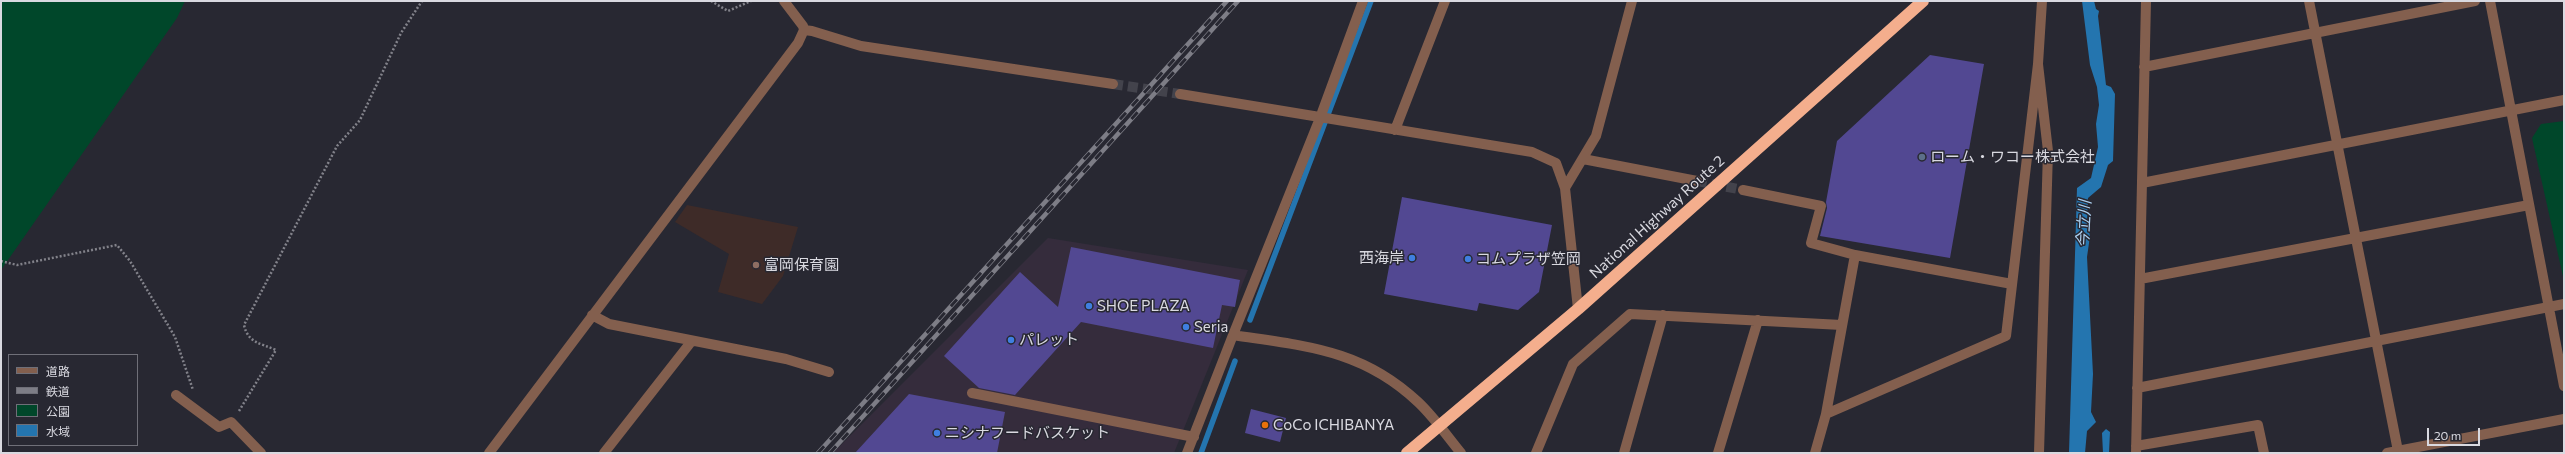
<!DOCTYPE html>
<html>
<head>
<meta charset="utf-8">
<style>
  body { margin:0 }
  #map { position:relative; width:2565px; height:454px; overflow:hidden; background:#282832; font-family:Commissioner,"Noto Sans JP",sans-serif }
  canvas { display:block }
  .frame { position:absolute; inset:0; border:2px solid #d9d9e0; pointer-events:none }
  .legend { position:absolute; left:8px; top:354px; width:130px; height:92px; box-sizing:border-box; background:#282832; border:1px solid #6f6f78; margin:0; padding:5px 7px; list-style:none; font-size:12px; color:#d9d9e0 }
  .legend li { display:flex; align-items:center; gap:8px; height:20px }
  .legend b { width:20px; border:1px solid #6f6f78 }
  .scale { position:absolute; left:2427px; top:428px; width:53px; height:18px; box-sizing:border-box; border:2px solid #d9d9e0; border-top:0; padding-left:5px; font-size:12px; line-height:14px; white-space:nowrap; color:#d9d9e0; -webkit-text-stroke:3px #282832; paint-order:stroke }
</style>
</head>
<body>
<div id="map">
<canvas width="2565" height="454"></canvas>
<div class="frame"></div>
<ul class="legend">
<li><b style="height:5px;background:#835f4e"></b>道路</li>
<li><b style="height:5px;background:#7d7d86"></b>鉄道</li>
<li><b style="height:11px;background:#00472a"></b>公園</li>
<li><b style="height:11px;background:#2475af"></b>水域</li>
</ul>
<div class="scale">20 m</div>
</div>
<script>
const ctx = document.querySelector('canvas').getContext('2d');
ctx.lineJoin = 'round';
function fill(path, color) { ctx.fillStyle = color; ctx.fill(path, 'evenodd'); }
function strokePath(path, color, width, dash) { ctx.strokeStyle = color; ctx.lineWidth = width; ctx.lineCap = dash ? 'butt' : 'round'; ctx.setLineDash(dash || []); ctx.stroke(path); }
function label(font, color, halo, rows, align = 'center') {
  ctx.font = font + ' Commissioner,"Noto Sans JP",sans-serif'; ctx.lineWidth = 3; ctx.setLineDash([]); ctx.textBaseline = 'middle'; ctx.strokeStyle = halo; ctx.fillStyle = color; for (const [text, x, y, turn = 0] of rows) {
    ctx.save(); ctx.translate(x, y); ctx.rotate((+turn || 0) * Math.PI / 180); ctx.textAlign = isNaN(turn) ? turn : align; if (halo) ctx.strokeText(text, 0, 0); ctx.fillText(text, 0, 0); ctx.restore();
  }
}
fill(new Path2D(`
  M1048 238 1248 270 1174 453H833Z`), '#352c3c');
fill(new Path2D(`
  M687 205 798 227 783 276 762 304 718 292 729 254 675 222Z`), '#3e2b28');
fill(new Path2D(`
  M1 1H185L177 18 1 270Z
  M2564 121V281L2532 138 2541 124Z`), '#00472a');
fill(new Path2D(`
  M2082 1H2094L2096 9 2099 11 2098 16 2106 85 2111 87 2115 94 2113 161 2108 165 2101 187 2088 198 2087 223 2090 236 2087 257 2093 374 2091 412 2096 422 2087 431 2085 453H2069L2077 188 2091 178 2098 147 2096 124 2099 105 2097 87 2090 65Z
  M2106 429 2110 432 2109 453H2103L2102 433Z`), '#2475af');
strokePath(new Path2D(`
  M1250 320 1371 1
  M1201 453 1235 361`), '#2475af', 5.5);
fill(new Path2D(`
  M1930 55 1984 64 1950 258 1820 236 1827 208 1826 202 1837 141Z
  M1402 197 1552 225 1539 292 1518 310 1479 303 1477 311 1384 294Z
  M1071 247 1240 280 1235 307 1222 305 1213 348 1081 322 1015 395 979 388 944 356 1020 272 1058 307Z
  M909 394 1005 412 997 453H855Z
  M1251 409 1286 418 1280 442 1245 433Z`), '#524892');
strokePath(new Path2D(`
  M1113 84 1180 94
  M1697 181 1743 190`), '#43434c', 10, [10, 5]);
strokePath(new Path2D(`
  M711 1 728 11 751 1
  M1 261 17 265 117 245 130 261 175 337 193 390
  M239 411 276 350C260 343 248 343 244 325L337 146 360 120 401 33 422 1`), '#82828a', 2.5, [2, 2]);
strokePath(new Path2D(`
  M2309 1 2398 451
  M2490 1 2564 386
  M804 30 812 31 861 46 1113 84
  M2144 67 2475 1
  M1180 94 1532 152 1556 163 1565 188 1578 309
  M1395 130 1445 1
  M1583 159 1697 181
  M2142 183 2564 100
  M1565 188 1596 136 1632 1
  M1743 190 1821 206 1811 243 1855 255
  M2140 279 2529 205
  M592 315 609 324 786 359 829 372
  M1233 335 1320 118 1363 1
  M2137 388 2564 304
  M972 393 1194 437
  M176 395 219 427 231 422 261 453
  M1826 414 1855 255 2012 284
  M2136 446 2258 425 2264 453
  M489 453 798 43 804 30 803 26 784 1
  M604 453 691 342
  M1187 453 1233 335C1305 346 1362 349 1418 402 1434 417 1447 436 1461 453
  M1536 453 1573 364 1630 314 1842 325
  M1624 453 1663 315
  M1718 453 1758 320
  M1815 453 1826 414 2006 336 2038 64
  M2039 453 2048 151 2038 64 2042 1
  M2136 453 2146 1
  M2387 453 2564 419`), '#835f4e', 10);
strokePath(new Path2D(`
  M1407 453 1578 309 1923 1`), '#f4ae8d', 12);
const rail = new Path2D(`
  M818 453 1227 1
  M830 453 1238 1`);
strokePath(rail, '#7d7d86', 4.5);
strokePath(rail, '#282832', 3, [9]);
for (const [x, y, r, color] of [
  [1922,157,4,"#5c6f8a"],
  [1412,258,4,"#3f7fe0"],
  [1468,259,4,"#3f7fe0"],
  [756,265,4,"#8d6e63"],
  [1089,306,4,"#3f7fe0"],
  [1186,327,4,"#3f7fe0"],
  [1011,340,4,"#3f7fe0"],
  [1265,425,4,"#e8710a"],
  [937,433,4,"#3f7fe0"]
]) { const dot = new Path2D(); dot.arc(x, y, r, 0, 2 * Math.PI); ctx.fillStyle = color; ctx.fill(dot); strokePath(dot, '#282832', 1.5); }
label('15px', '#d9d9e0', '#282832', [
  ["ローム・ワコー株式会社",1930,157],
  ["西海岸",1404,258,"right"],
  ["コムプラザ笠岡",1476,259],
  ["富岡保育園",764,265],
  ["SHOE PLAZA",1097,306],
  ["Seria",1194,327],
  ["パレット",1019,340],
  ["CoCo ICHIBANYA",1273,425],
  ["ニシナフードバスケット",945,433]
], 'left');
label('15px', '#d9d9e0', '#282832', [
  ["National Highway Route 2",1657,217,-42]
]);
label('italic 16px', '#add1f1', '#282832', [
  ["今立川",2084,224,-87]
]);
</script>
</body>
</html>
